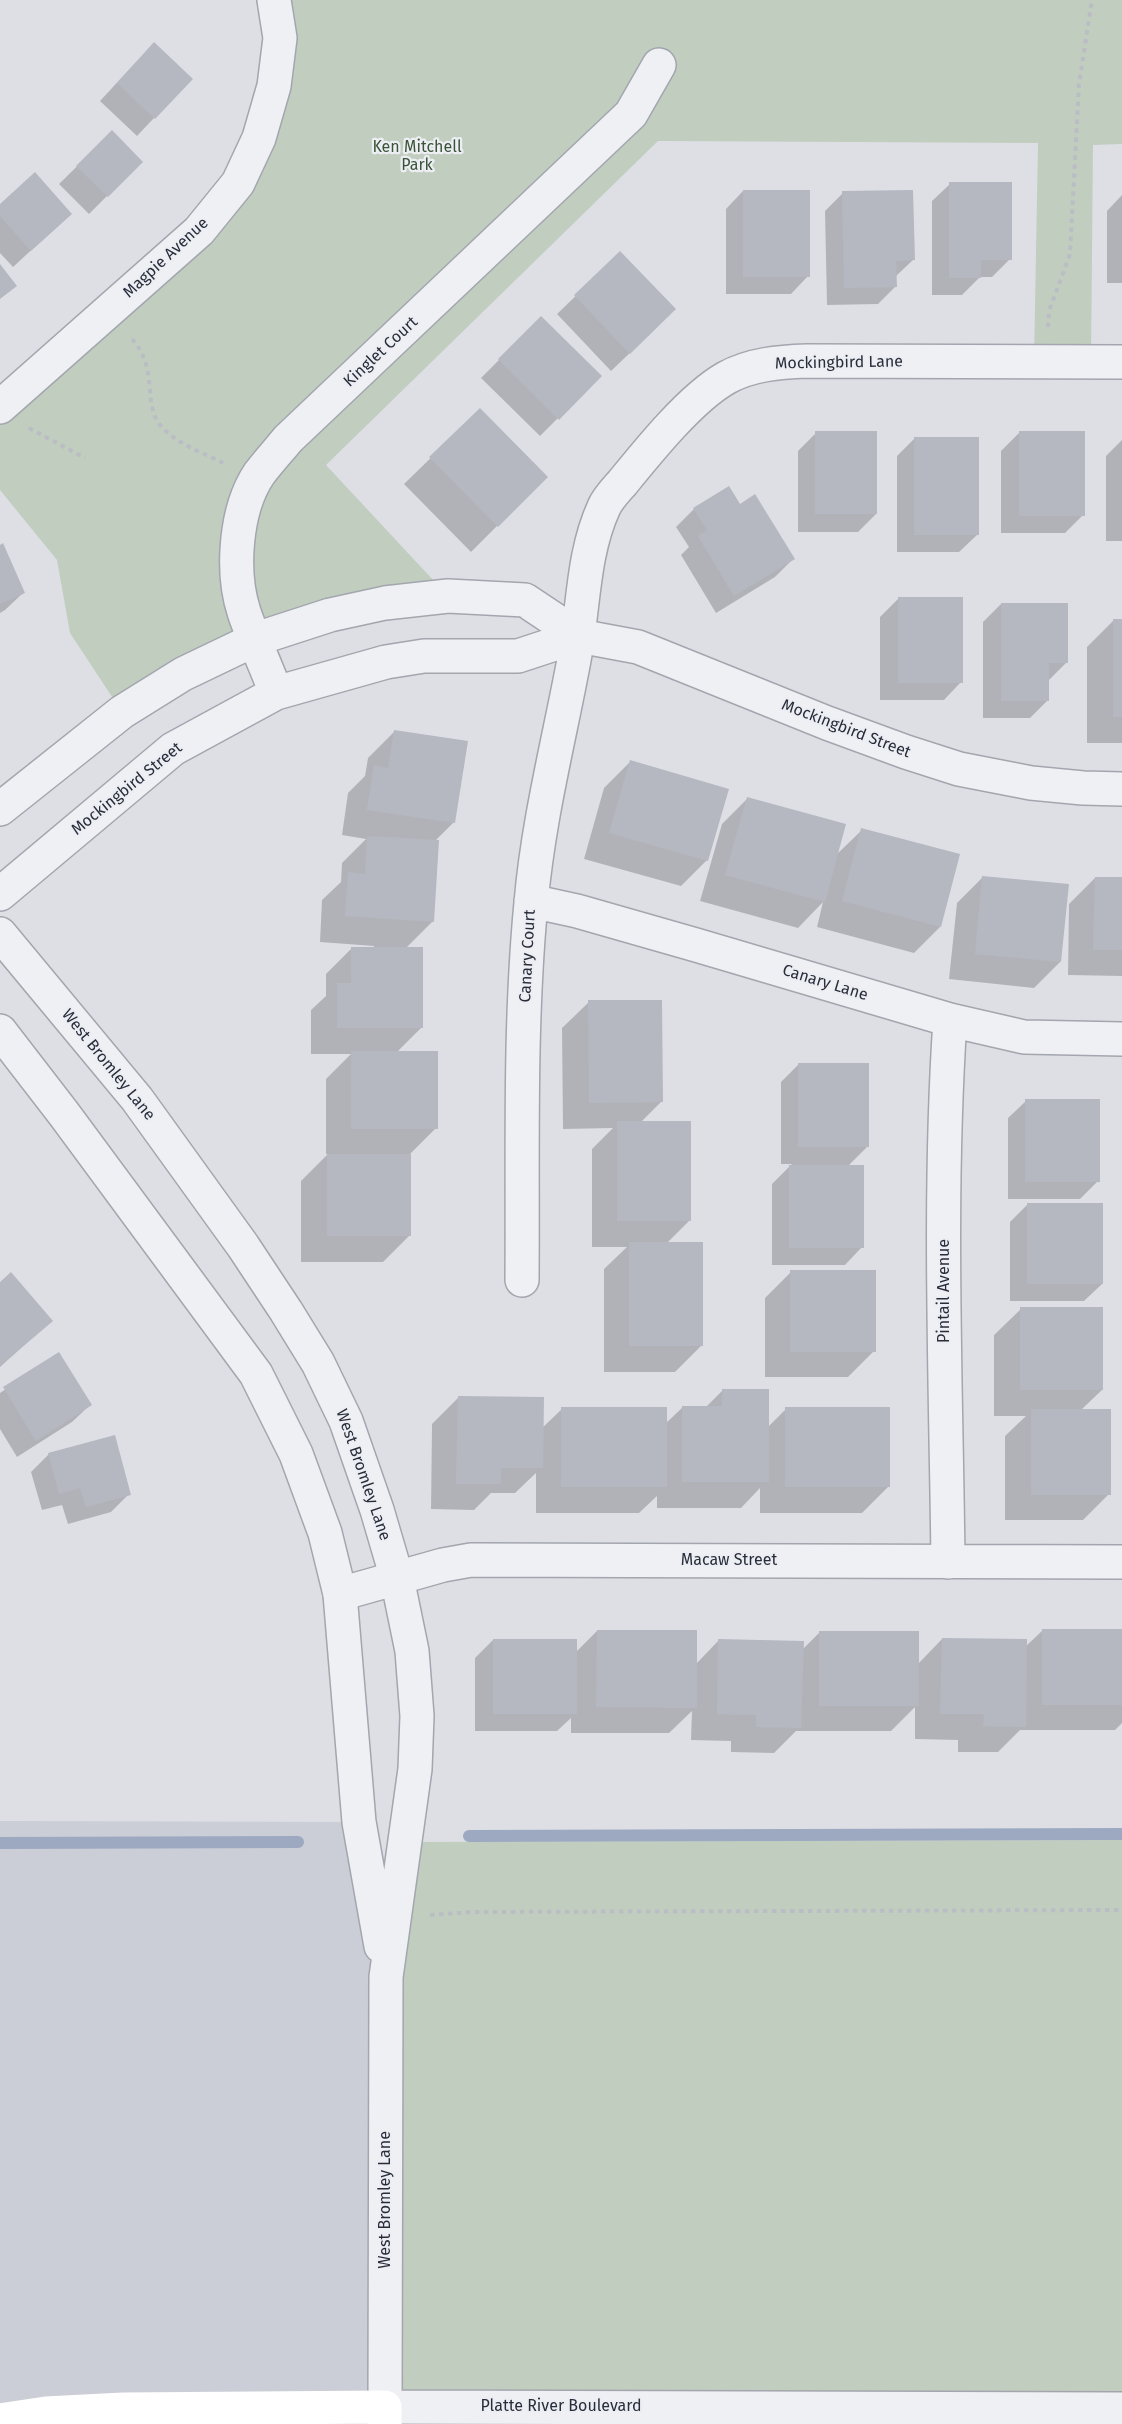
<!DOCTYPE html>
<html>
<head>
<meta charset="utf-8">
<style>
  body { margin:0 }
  canvas { display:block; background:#dddfe5 }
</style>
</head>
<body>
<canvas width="1122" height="2424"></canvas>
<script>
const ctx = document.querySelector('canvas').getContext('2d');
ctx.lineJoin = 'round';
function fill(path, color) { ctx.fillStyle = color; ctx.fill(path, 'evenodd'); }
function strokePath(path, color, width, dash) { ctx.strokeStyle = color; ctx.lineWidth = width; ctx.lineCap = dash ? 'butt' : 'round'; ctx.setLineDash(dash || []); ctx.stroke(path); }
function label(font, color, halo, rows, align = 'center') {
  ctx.font = font + ' "Fira Sans",sans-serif'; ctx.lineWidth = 4.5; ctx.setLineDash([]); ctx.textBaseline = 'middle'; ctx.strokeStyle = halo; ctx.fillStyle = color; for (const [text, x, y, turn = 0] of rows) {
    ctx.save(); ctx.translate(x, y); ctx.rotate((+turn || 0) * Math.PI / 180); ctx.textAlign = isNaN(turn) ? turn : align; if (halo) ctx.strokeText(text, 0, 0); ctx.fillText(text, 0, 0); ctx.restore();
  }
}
fill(new Path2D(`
  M0 1821 359 1822 386 1977 385 2424H0Z`), '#cbced6');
fill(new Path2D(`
  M274 0H1122V144L1093 145 1091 362 1034 361 1038 143 658 141 326 465 448 596 385 603 122 712 70 633 57 560 0 490V407L199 231 259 138Z
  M1122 1840V2409L385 2407 405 1842Z`), '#c1cebf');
fill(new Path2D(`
  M136 62 154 118 137 136 100 101Z
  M111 133 141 162 89 214 59 184Z
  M950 184 1010 259 992 277H980L962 295H932V201Z
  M743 191 808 276 791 294H726V209Z
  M843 193 913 260 895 277 896 286 878 304 827 305 825 211Z
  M1122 195V283H1107V211Z
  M0 206 52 231 13 267 0 253Z
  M620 253 657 327 611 371 557 314Z
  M541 318 600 376 540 436 481 378Z
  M480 410 546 477 471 552 404 484Z
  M816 433 876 514 858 532H798V451Z
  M1019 433 1083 515 1065 533H1001V451Z
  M915 438 977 535 959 552H897V456Z
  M1122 440V541H1106V456Z
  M740 506 793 559 775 577 716 613 681 555 689 547 676 527 694 509Z
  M0 546 23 593 5 610 0 613Z
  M898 599 961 682 944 700H880V617Z
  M1001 604 1066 663 1048 681V700L1030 718H983V622Z
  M1113 621H1122V743H1087V647Z
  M394 732 454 822 434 842 432 922 406 948 422 1027 396 1053 436 1128 409 1155V1236L383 1262H301V1181L328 1154H326V1079L351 1054H311V1010L326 996V974L352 948H374V946L320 942 322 900 341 882 342 863 366 839 342 835 348 793 365 776 368 758Z
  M630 762 707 860 681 886 584 859 604 788Z
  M748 798 836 855 862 830 940 927 914 953 817 927 823 902 798 928 700 901 722 824Z
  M983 877 1060 962 1034 988 949 979 957 903Z
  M1095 878 1122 879V976L1068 975 1069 904Z
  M589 1002 661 1102 640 1123 690 1220 667 1243 701 1346 675 1372H604V1269L627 1247H592V1149L613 1128 563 1129 562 1028Z
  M799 1064 867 1147 847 1167 862 1247 845 1265H772V1184L792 1164H781V1082Z
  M1026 1101 1098 1181 1080 1199H1008V1118Z
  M1028 1204 1102 1284 1084 1301H1010V1222Z
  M791 1272 874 1351 848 1377H765V1298Z
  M0 1284 51 1321 0 1367Z
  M1021 1309 1102 1390 1081 1410 1109 1494 1083 1520H1005V1436L1026 1416H994V1335Z
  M59 1354 90 1405 72 1422 17 1457 0 1429V1393Z
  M723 1390 767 1428 786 1409 888 1487 862 1513H760V1488L741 1508H657V1496L639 1513H536V1473L515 1493H491L474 1510 431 1509 432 1424 458 1398 542 1428 562 1409 665 1424 683 1407H706Z
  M49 1454 129 1494 111 1512 68 1524 62 1505 42 1510 31 1472Z
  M1043 1630H1122V1723L1115 1730H1020L998 1752H958V1740L915 1739V1707L891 1731H796L774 1753 731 1752V1741L691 1740 692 1711 669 1733H571V1718L557 1731H475V1658L493 1640 575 1653 597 1631 696 1664 719 1640 802 1650 819 1633 918 1664 942 1639 1025 1647Z`), '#0003');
strokePath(new Path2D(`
  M469 1836 1122 1834
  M0 1843 298 1842`), '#9ca9c1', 12);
fill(new Path2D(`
  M154 42 193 79 155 119 117 83Z
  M112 130 143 162 108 197 76 166Z
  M35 172 72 214 31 251 0 216V204Z
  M949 182H1012V260H981V278H949Z
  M743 190H810V277H743Z
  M913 190 915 260 896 261 897 287 844 288 842 191Z
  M620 251 676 309 630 354 574 295Z
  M0 264 17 286 0 299Z
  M541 316 602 376 559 420 498 359Z
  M480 408 548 477 498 527 429 457Z
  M815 431H877V514H815Z
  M1019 431H1085V516H1019Z
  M914 437H979V535H914Z
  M729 486 740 504 755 494 795 559 734 596 698 536 707 530 693 508Z
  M3 543 25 593 0 604V545Z
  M898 597H963V683H898Z
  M1001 603H1068V663H1049V701H1001Z
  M1113 619H1122V717H1113Z
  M394 730 468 741 455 823 367 810 374 765 388 768Z
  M630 760 729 789 708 861 609 833Z
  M747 797 846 824 825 902 725 875Z
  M861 828 960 854 941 927 842 901Z
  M367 836 439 840 434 922 345 916 348 872 365 874Z
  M982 876 1069 884 1061 962 975 954Z
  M1095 877H1122V950H1093Z
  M351 947H423V1028H337V983H351Z
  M588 1000H662L663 1102 589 1103Z
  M351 1051H438V1129H351Z
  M798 1063H869V1147H798Z
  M1025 1099H1100V1182H1025Z
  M617 1121H691V1221H617Z
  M327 1154H411V1236H327Z
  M789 1165H864V1248H789Z
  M1027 1203H1103V1284H1027Z
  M629 1242H703V1346H629Z
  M790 1270H876V1352H790Z
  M11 1272 53 1321 0 1366V1282Z
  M1020 1307H1103V1390H1020Z
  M59 1352 92 1405 36 1441 3 1387Z
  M722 1389H769V1482H682V1406H722Z
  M458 1396 544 1397 543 1468H501V1484H456Z
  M561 1407H667V1487H561Z
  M785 1407H890V1487H785Z
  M1031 1409H1111V1495H1031Z
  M115 1435 131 1495 86 1507 80 1488 59 1494 48 1453Z
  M1042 1629H1122V1705H1042Z
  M597 1630H697V1708L596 1707Z
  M819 1631H919V1706H819Z
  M942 1638 1027 1639 1026 1727 983 1726 984 1714H940Z
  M493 1639H577V1714H493Z
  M718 1639 804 1641 801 1728 756 1727V1715L717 1714Z`), '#b5b8c1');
const minor = new Path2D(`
  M0 407 199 231 238 183 259 138 274 86 280 38 274 0
  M276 693C266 666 253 639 244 612 231 572 235 510 259 474 268 462 279 450 288 439L631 114 659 65
  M0 809 122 712 183 674 256 639 330 615 385 603 448 596 525 600 579 636 638 647 827 723 906 752 959 769 1031 783 1083 788 1122 789
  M0 894 173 749 276 693 386 662 424 656H518L579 636
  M531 901 577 911 696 945 950 1020 1024 1037 1122 1039
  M522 1280C523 1154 519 1028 531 903 538 821 559 740 574 660 584 608 582 555 604 507 608 498 617 489 623 482 649 450 691 398 726 378 751 364 780 362 807 361L1122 362
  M948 1562C946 1382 938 1200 950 1020
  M340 1594 443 1565 471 1560 1122 1562`);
const tertiary = new Path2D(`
  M0 934 137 1099 243 1246 286 1311 318 1363 346 1421 377 1510 397 1578 412 1651 417 1716 415 1769 386 1977 385 2407 1122 2409
  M0 1031 64 1114 256 1374 296 1454 325 1533 340 1594 359 1822 381 1946`);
strokePath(minor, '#a3a6ae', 36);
strokePath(tertiary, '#a3a6ae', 36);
strokePath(new Path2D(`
  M1048 327 1049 311 1070 254 1079 84 1092 0
  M132 339C159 368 142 405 161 426 176 444 204 453 225 464
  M29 428 85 458
  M430 1915 472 1912 1122 1910`), '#bbbdc4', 4, [4.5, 4.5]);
strokePath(minor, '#eff0f4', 33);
strokePath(tertiary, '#eff0f4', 33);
strokePath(new Path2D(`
  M0 2420 46 2413 123 2409 385 2407V2424`), '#fff', 33);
label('16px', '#395437', '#eceef3', [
  ["Ken Mitchell",417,148],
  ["Park",417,166]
]);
label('16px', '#282d3a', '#eceef3', [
  ["Magpie Avenue",166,258,-43],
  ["Kinglet Court",381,352,-43],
  ["Mockingbird Lane",839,363,-1],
  ["Mockingbird Street",846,729,21],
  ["Mockingbird Street",127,789,-39],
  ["Canary Court",528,956,-87],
  ["Canary Lane",825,983,17],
  ["West Bromley Lane",108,1065,51],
  ["Pintail Avenue",945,1291,-90],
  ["West Bromley Lane",363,1475,71],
  ["Macaw Street",729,1561],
  ["West Bromley Lane",386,2200,-90],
  ["Platte River Boulevard",561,2407]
]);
</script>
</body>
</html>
